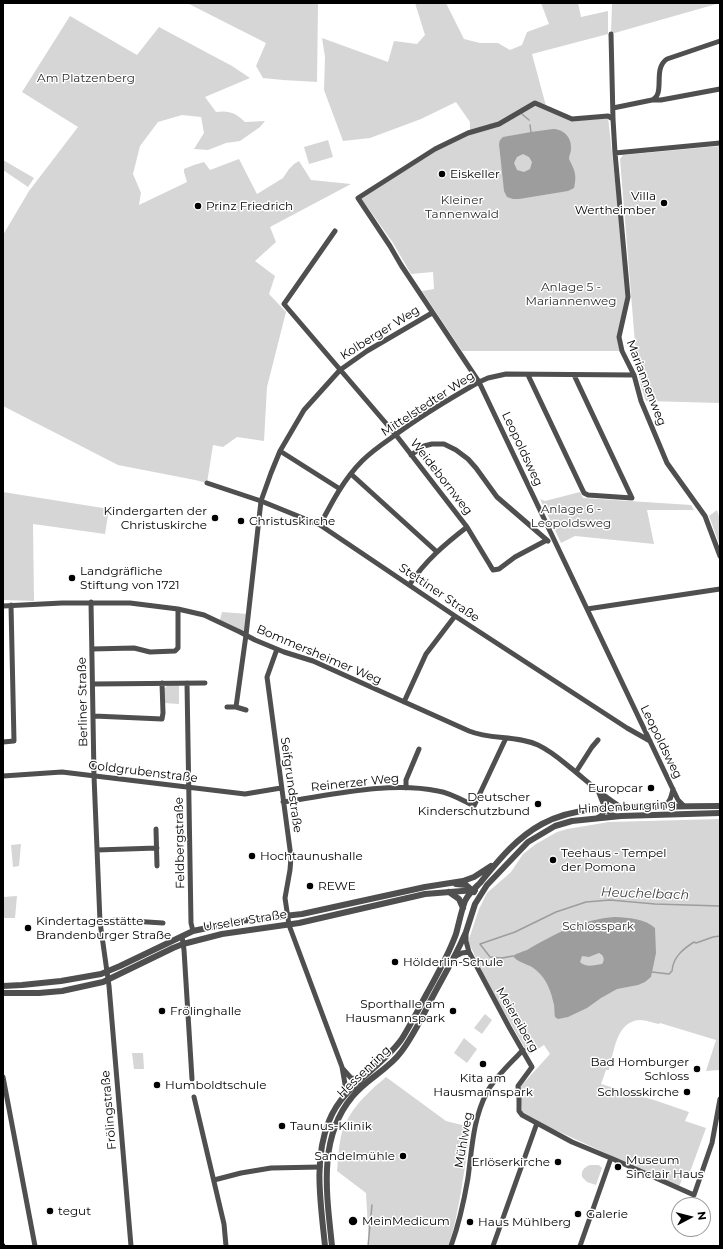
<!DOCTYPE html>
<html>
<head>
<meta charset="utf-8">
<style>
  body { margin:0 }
  #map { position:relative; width:723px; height:1249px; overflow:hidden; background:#fff; font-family:Montserrat,sans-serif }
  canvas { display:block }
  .frame { position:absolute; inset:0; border:4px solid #000; pointer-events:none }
  .north { position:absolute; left:671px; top:1197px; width:40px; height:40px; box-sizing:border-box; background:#fff; border:1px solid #999; border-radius:50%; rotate:83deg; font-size:11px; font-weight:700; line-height:16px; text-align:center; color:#000 }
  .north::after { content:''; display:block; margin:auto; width:14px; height:18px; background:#000; clip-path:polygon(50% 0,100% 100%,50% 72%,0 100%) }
</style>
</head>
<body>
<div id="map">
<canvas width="723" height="1249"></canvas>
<div class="frame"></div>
<div class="north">N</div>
</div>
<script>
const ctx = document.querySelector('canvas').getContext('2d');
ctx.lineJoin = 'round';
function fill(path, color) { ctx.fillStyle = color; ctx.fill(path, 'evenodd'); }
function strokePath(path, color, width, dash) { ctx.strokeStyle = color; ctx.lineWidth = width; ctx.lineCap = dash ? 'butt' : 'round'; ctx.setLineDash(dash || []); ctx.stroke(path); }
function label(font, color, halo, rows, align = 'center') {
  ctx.font = font + ' Montserrat,sans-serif'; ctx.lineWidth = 3; ctx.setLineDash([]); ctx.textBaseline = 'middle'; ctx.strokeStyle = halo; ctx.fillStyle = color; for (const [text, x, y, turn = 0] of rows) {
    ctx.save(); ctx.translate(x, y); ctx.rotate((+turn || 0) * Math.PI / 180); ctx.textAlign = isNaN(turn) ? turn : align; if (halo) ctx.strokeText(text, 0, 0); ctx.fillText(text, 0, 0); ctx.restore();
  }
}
fill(new Path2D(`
  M190 3H318L317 82 283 80 263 78 256 66 266 43 189 4Z
  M415 3H446L464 39 480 43H498L510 50 522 45 527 32 549 24 541 3H578L581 17 608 11V34L532 54 546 106 535 104 572 121 608 117 628 297 619 337 622 351H462L422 291 434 289 433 272 411 274 393 243 361 198 436 150 470 132V122L456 102 421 119 370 138 343 141 324 90 325 57 322 38 388 62 394 41 417 44 425 35Z
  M612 3H720L611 34Z
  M70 16 137 55 159 27 232 66 250 78 205 97 216 112C229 110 236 113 245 122L265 121 260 127 240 141 226 143 208 150 194 149 204 133 201 117 182 115 158 122 140 146 133 174 141 193 139 205 187 182 184 172V169L194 165 204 162 210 170 239 159 257 194 283 178 289 169 294 164 299 161 311 180 351 184 270 227 276 242 255 261 275 276 269 294 286 312 267 387 264 441 237 437 223 447 213 445 207 483 195 480 118 465 3 406V235L29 191 78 127 22 92Z
  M328 140 333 157 309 164 304 147Z
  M720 146V403L646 401 640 383 637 368 620 159 623 155Z
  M3 160 34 178 28 187 3 170Z
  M3 492 109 509 105 534 33 524 34 601 3 600Z
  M580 492 583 498 691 505 694 510H647L654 544 575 536 561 543 540 499 545 501Z
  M717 510 720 520V546L709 516Z
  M222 612 248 614 246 635 219 623Z
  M168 685H179V704L164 703V689Z
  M720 819V1070L706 1071 716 1040 660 1023 659 1024C653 1023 646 1020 640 1020 616 1021 614 1052 609 1070H606L601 1084 657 1101 689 1112 685 1121 706 1128 690 1172 685 1171 679 1187 551 1128 522 1112 520 1087 550 1054 544 1045 529 1055C508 1019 486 982 469 943V939L479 909 487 893 511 872 523 854 536 844 557 832 567 829 609 822Z
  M21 844 19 866 13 867 11 845Z
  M17 896 15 918H3V897Z
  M485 1014 492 1020 482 1034 474 1028Z
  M464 1038 477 1049 467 1063 454 1053Z
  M132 1053H143L144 1069H134Z
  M386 1077 446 1121 470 1127C465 1168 460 1207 449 1246H369L366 1193 337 1171C338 1161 338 1152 340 1142 344 1114 365 1095 386 1077Z
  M590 1165H599L602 1168 596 1185 587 1182 582 1177C581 1171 584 1167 590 1165Z`), '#d6d6d6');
fill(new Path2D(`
  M553 129C564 129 572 138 571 149 571 153 569 155 569 159 575 171 577 175 574 188L568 191 519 199H513L507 197 504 191 499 144 500 140 503 137 531 132ZM523 154 529 157 532 162 530 169 524 172 517 170 514 163 517 157Z
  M615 917C629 918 644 918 655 928L656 953 651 977 645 982 638 985 617 989 601 998 587 1008 568 1017 558 1019 555 1017C554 1011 555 1006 553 1001 550 987 544 975 532 967 526 964 516 961 513 956 517 953 522 952 527 950 554 934 583 919 615 917ZM599 953C604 955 605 960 602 964 594 965 586 968 580 962L582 956 589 957Z`), '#9d9d9d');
strokePath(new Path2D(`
  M522 114 529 120
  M530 125 531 132
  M513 956 502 958 490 957 480 944 515 932 556 912 586 902 610 900 655 904 720 906
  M652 972 669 974 672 971C673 957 683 949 694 942L696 943 713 937 720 936
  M368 1246 372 1205`), '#9d9d9d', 1.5);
strokePath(new Path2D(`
  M611 34 613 119 615 153 628 297 619 337 622 351 634 375 641 401 667 463 705 516 720 556
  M720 41 667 59C652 69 666 94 652 100H661L720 89
  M613 108 652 100
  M613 119 608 116 572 119 535 103 499 124 468 133 435 149 358 198 390 246 401 265 479 382 678 800 684 806
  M615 153 720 143
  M335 231 284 304 396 435 467 527 493 570 499 569 515 557 547 540
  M528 375 584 493 588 495 632 498 574 375
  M280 451 340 489
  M411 455 424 446 432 444H444L456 450 468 459 476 468 497 497 548 541
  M351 474 437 552
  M207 483 261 501 320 525 455 616 627 728 650 741
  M320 525C332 502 344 479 362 461 371 452 381 445 391 438 419 417 449 399 479 382L488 378 506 374 634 375
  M410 584C425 561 445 544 467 527
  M91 602 94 776 100 922 109 986 131 1246
  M3 606 62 603H130L178 609 204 615 240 632 255 640 284 652 313 661 469 731C491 740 516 735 538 745 551 751 561 760 572 769 588 782 603 796 621 807
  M587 609 720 589
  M92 649 134 648 150 652 175 651 178 648V609
  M277 649 267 677 291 857 290 870 285 898 289 925 342 1067 345 1084 344 1095
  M187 683 191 923 193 931
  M93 684 205 683
  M404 702 426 654 455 616
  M227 707H236
  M246 710 236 707 246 635 261 501 271 473 280 451 304 410 340 370 367 351 432 313
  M94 716 162 719 163 713 162 683
  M3 742 14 741 11 605
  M576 772 592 747 598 740
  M3 776 62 772 245 794 281 788
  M406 788V780L419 749
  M598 791C603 801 604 813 616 816
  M283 802C332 795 389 781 438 791 451 793 462 800 474 806L506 738
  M663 807C670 802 671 798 673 789
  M597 818C605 814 609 805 605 796
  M156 829 157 866
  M97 850 157 848
  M100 922 116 920 163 923
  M466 933V941L469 952 509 1027 532 1067 518 1086 519 1099V1111L522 1115 572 1142 613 1159 694 1195 712 1143 720 1099
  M182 936 184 950 192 1079
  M454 957 462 953 469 952
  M343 1069 351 1078 360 1079
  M3 1077 35 1246
  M194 1097 224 1224 226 1246
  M214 1180 241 1173 271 1168 320 1167
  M451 1246C459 1224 464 1201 468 1178 472 1148 473 1119 487 1092 496 1076 511 1063 523 1050
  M493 1246 537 1123
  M580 1246 611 1158`), '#4f4f4f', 5);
strokePath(new Path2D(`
  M456 884 466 885 474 892
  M449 892 459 899 463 908
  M3 986 22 985 61 981 101 974 120 966 193 931 240 921 302 914 425 887 463 881 474 877 491 866
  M3 993H39L62 991 103 982 173 948 183 944 222 934 299 923 425 894 475 890
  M325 1246C321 1205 313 1160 329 1121 343 1085 379 1070 401 1040 410 1026 418 1010 426 995 437 975 448 956 456 934 459 923 461 912 465 901 468 894 475 888 480 883 498 861 516 838 542 824 576 806 617 807 655 807 677 806 698 806 720 806
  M332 1246C327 1196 317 1139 352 1097 366 1079 388 1070 401 1052 414 1035 423 1015 433 996 442 979 452 962 460 945L466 932 475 904 487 885 528 842 555 826 572 821 621 816 720 813`), '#4f4f4f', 6);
strokePath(new Path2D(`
  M3 1243 5 1246`), '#000', 1.5, [6, 2, 1, 2]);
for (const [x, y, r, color] of [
  [442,174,4,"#000"],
  [664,203,4,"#000"],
  [198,206,4,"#000"],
  [215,518,4,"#000"],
  [241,521,4,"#000"],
  [72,578,4,"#000"],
  [651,788,4,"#000"],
  [538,804,4,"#000"],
  [252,856,4,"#000"],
  [553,860,4,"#000"],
  [310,886,4,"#000"],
  [28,928,4,"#000"],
  [395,962,4,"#000"],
  [162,1011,4,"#000"],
  [453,1011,4,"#000"],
  [483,1064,4,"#000"],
  [697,1069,4,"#000"],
  [157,1085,4,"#000"],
  [687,1092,4,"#000"],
  [282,1126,4,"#000"],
  [403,1156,4,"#000"],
  [558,1162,4,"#000"],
  [618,1167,4,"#000"],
  [50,1211,4,"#000"],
  [578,1214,4,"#000"],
  [353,1221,5,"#000"],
  [470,1222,4,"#000"]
]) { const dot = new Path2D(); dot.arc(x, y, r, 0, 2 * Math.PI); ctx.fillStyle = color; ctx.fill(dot); strokePath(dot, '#fff', 1.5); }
label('12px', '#2d2d2d', '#fff', [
  ["Am Platzenberg",86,78],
  ["Kleiner",462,200],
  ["Tannenwald",462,214],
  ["Anlage 5 -",571,287],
  ["Mariannenweg",571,301],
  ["Anlage 6 -",571,509],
  ["Leopoldsweg",571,523],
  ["Schlosspark",598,926]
]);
label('12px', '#000', '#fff', [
  ["Eiskeller",450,174],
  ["Villa",656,196,"right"],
  ["Wertheimber",656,210,"right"],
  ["Prinz Friedrich",206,206],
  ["Kindergarten der",207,511,"right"],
  ["Christuskirche",207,525,"right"],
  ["Christuskirche",249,521],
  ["Landgräfliche",80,571],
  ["Stiftung von 1721",80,585],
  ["Europcar",643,788,"right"],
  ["Deutscher",530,797,"right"],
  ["Kinderschutzbund",530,811,"right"],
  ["Teehaus - Tempel",561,853],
  ["der Pomona",561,867],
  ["Hochtaunushalle",260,856],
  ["REWE",318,886],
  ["Kindertagesstätte",36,921],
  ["Brandenburger Straße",36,935],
  ["Hölderlin-Schule",403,962],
  ["Sporthalle am",445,1004,"right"],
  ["Hausmannspark",445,1018,"right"],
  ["Frölinghalle",170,1011],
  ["Bad Homburger",689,1062,"right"],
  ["Schloss",689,1076,"right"],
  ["Kita am",483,1078,"center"],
  ["Hausmannspark",483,1092,"center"],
  ["Humboldtschule",165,1085],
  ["Schlosskirche",679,1092,"right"],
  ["Taunus-Klinik",290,1126],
  ["Sandelmühle",395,1156,"right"],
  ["Museum",626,1160],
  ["Sinclair Haus",626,1174],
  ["Erlöserkirche",550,1162,"right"],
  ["tegut",58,1211],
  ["Galerie",586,1214],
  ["MeinMedicum",362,1221],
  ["Haus Mühlberg",478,1222]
], 'left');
label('12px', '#000', '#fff', [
  ["Kolberger Weg",380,333,-32],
  ["Mariannenweg",646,383,69],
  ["Mittelstedter Weg",428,404,-33],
  ["Leopoldsweg",522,449,65],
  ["Weidebornweg",441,477,52],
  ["Stettiner Straße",439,593,34],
  ["Bommersheimer Weg",319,655,23],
  ["Berliner Straße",83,702,-91],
  ["Leopoldsweg",661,742,64],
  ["Goldgrubenstraße",143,772,7],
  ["Reinerzer Weg",355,783,-6],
  ["Seifgrundstraße",291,785,82],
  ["Hindenburgring",627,807,-3],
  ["Feldbergstraße",180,843,-91],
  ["Urseler Straße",245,921,-9],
  ["Meiereiberg",517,1020,60],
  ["Hessenring",364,1072,-44],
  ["Frölingstraße",109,1110,-95],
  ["Mühlweg",464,1140,-80]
]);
label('italic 13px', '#3e3e3e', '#fff', [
  ["Heuchelbach",645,894,2]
]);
</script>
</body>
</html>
